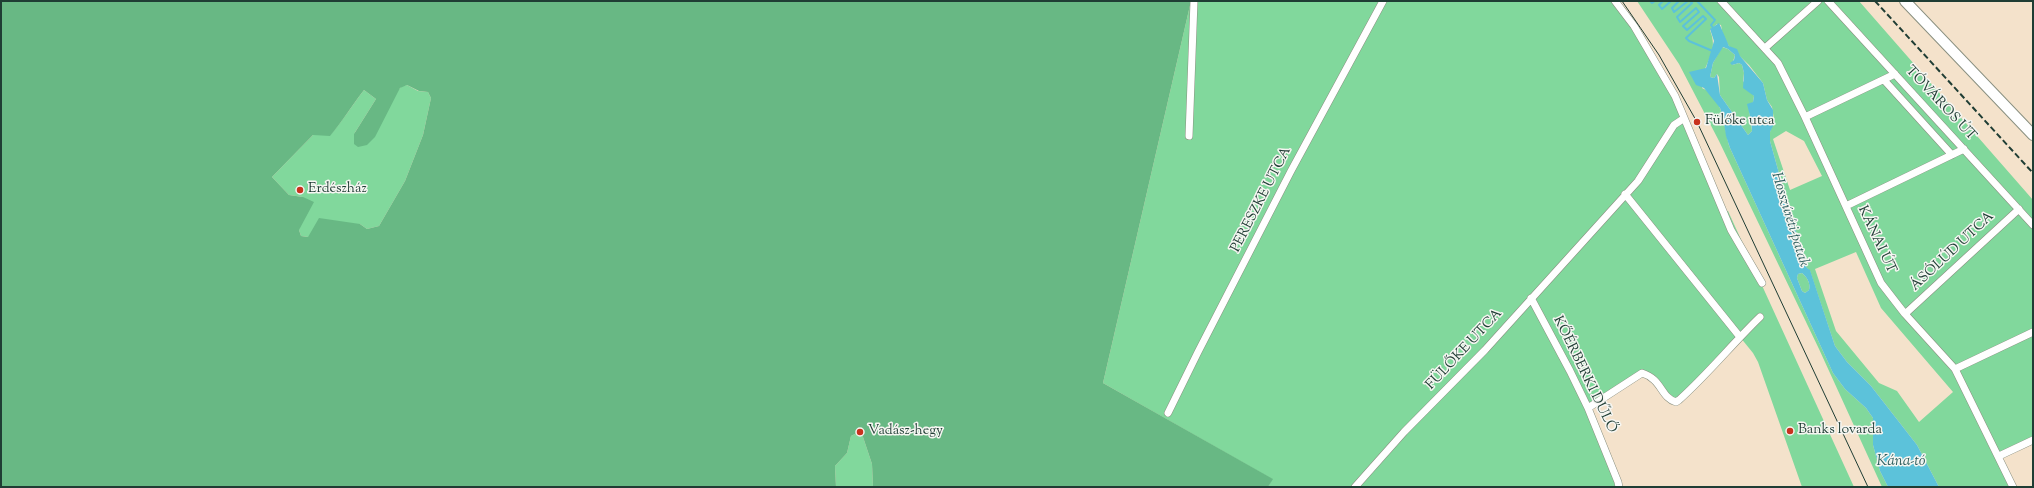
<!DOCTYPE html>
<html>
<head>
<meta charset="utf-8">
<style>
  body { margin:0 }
  #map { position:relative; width:2034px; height:488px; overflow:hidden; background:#f4e2cb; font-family:"Sorts Mill Goudy",serif }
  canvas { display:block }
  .frame { position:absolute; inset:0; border:2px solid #1f3d34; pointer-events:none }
</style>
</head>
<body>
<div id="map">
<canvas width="2034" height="488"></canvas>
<div class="frame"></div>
</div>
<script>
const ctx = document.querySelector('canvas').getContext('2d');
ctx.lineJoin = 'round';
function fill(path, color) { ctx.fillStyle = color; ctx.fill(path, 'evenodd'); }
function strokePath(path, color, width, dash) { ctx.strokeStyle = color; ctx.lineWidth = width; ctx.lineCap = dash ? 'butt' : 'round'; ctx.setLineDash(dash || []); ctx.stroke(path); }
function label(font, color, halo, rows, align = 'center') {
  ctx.font = font + ' "Sorts Mill Goudy",serif'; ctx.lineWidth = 3; ctx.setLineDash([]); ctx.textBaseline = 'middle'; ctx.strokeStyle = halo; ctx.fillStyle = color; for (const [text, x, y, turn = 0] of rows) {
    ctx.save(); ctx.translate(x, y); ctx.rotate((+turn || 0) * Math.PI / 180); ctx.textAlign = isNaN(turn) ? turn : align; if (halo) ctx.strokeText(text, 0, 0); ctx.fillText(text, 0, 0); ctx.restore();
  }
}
fill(new Path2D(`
  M1191 1H1615L1665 77 1725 212 1728 211 1854 487H1802L1758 362 1753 353 1740 337 1676 402 1642 373 1588 408 1619 487H1268L1272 479 1103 383Z
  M1637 1H1859L2033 200V440L1999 456 2013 487H1939L1917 445 1871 386 1847 362 1835 346 1810 271C1804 267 1802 260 1804 254L1792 220 1770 141V132L1774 119 1772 107 1767 100 1763 83 1749 65 1729 46 1723 36 1721 25 1717 24 1710 30C1716 46 1712 53 1705 69 1703 74 1703 82 1702 88 1725 98 1723 128 1730 148L1833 373 1845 389 1866 408 1873 418V445L1880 471 1888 487H1882L1819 349 1719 141 1679 64ZM1786 131 1804 141 1822 176 1790 190 1773 139ZM1856 252 1881 308 1953 392 1919 422 1897 391 1879 383 1836 331 1815 269Z
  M1722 47 1728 49 1735 55 1732 65 1739 63 1742 65 1744 73 1743 81 1754 96 1753 102 1749 109 1752 131 1748 135 1720 95 1719 77 1717 74 1714 78 1710 77 1713 63Z
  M407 85 418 91 428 92 431 98 423 135 405 181 379 226 367 229 360 224 308 237 301 236 299 230 303 197 289 195 272 177 313 135H330C343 121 352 105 364 90L376 99 354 134 402 86Z
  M1802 273C1807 277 1811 284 1809 290L1805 293 1802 291 1797 278 1798 274Z
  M861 431 872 464 873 487H836L835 466 847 453 851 436Z`), '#81d89c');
fill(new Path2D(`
  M1 1H1191L1103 383 1273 479 1268 487H873L872 464 861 431 851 436 847 453 835 466 836 487H1ZM407 85 419 91 428 92 431 98 423 135 405 181 379 226 367 229 360 224 319 218 308 237 301 236 299 230 314 202 303 197 289 195 272 177 313 135 330 136C343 121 352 105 364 90L376 99 354 134V144L358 147 367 145 375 137 400 88Z`), '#68b884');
fill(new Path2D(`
  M1719 23 1729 46 1737 49 1740 56 1763 83 1767 100 1773 110V126L1770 132V141L1792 220 1804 254C1802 260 1804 267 1810 270L1835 346 1847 362 1871 386 1917 445 1939 487H1888L1880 471 1873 445V418L1866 408 1845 389 1833 373 1730 148 1726 136 1723 117 1720 108 1704 88 1696 85 1689 72 1706 68 1714 41 1710 29ZM1723 47 1728 49 1735 55 1734 60 1730 63 1732 65 1739 63 1742 65 1744 73 1743 88 1754 96 1753 102 1747 104 1751 120 1752 131 1748 135 1720 95 1717 74 1714 78 1710 77 1713 63ZM1802 273C1807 277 1811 284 1809 290L1805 293 1802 291 1797 278 1798 274Z`), '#5cc2da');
strokePath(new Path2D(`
  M1650 1 1652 3 1655 1
  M1663 1 1659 5 1662 9 1671 1
  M1679 1 1672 8 1674 12 1688 1
  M1690 1 1692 3 1677 17 1680 22 1696 8 1699 12 1683 26 1687 30 1703 16 1706 19 1686 38 1689 41 1715 52
  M1697 1 1715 20 1711 25 1714 29`), '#5cc2da', 2);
const street = new Path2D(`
  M1615 1 1634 26 1675 96 1731 230 1762 283
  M1721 1 1778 63 1805 117 1881 283 1905 314 1955 369 2013 487
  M1828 1 2033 225
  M1765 48 1818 1
  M1884 80 1952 155
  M1805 117 1895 74
  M1189 136 1194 1
  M1625 194 1740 337
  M1846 206 1964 149
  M1531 298 1570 371 1588 408 1618 482 1619 487
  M1905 314 2019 209
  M1955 369 2033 332
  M1588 408 1642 373C1662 379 1661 398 1676 402L1679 400C1708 374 1732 344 1760 317
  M1168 413 1198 352 1291 171 1383 1
  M1999 456 2033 440
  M1355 487 1404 432 1485 350 1638 181 1674 125 1683 119`);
const secondary = new Path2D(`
  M1905 1 2033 135`);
strokePath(street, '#8a9080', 8);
strokePath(secondary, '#8a9080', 12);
strokePath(street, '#fff', 7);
strokePath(secondary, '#fff', 10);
strokePath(new Path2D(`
  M1622 1 1659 55 1697 122 1868 487`), '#1f3d34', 1);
strokePath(new Path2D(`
  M1875 1 2033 173`), '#1f3d34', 2, [6, 3]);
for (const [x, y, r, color] of [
  [1697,122,4,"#c8321e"],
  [300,190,4,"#c8321e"],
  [1790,431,4,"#c8321e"],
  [860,432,4,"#c8321e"]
]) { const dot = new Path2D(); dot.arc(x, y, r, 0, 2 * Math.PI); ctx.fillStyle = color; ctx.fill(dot); strokePath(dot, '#f6f6f2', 1.5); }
label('14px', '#1f3d34', '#f6f6f2', [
  ["TÓVÁROS ÚT",1940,104,47],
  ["PERESZKE UTCA",1262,200,-63],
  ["KÁNAI ÚT",1876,240,65],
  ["ÁSÓLÚD UTCA",1953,252,-43],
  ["FÜLŐKE UTCA",1465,350,-47],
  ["KŐÉRBERKI DŰLŐ",1584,375,64]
]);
label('14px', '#1f3d34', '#f6f6f2', [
  ["Fülőke utca",1705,122],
  ["Erdészház",308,190],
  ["Banks lovarda",1798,431],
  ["Vadász-hegy",868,432]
], 'left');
label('italic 15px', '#2e5e5e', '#f6f6f2', [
  ["Hosszúréti-patak",1789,220,73],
  ["Kána-tó",1901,462]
]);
</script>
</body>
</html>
